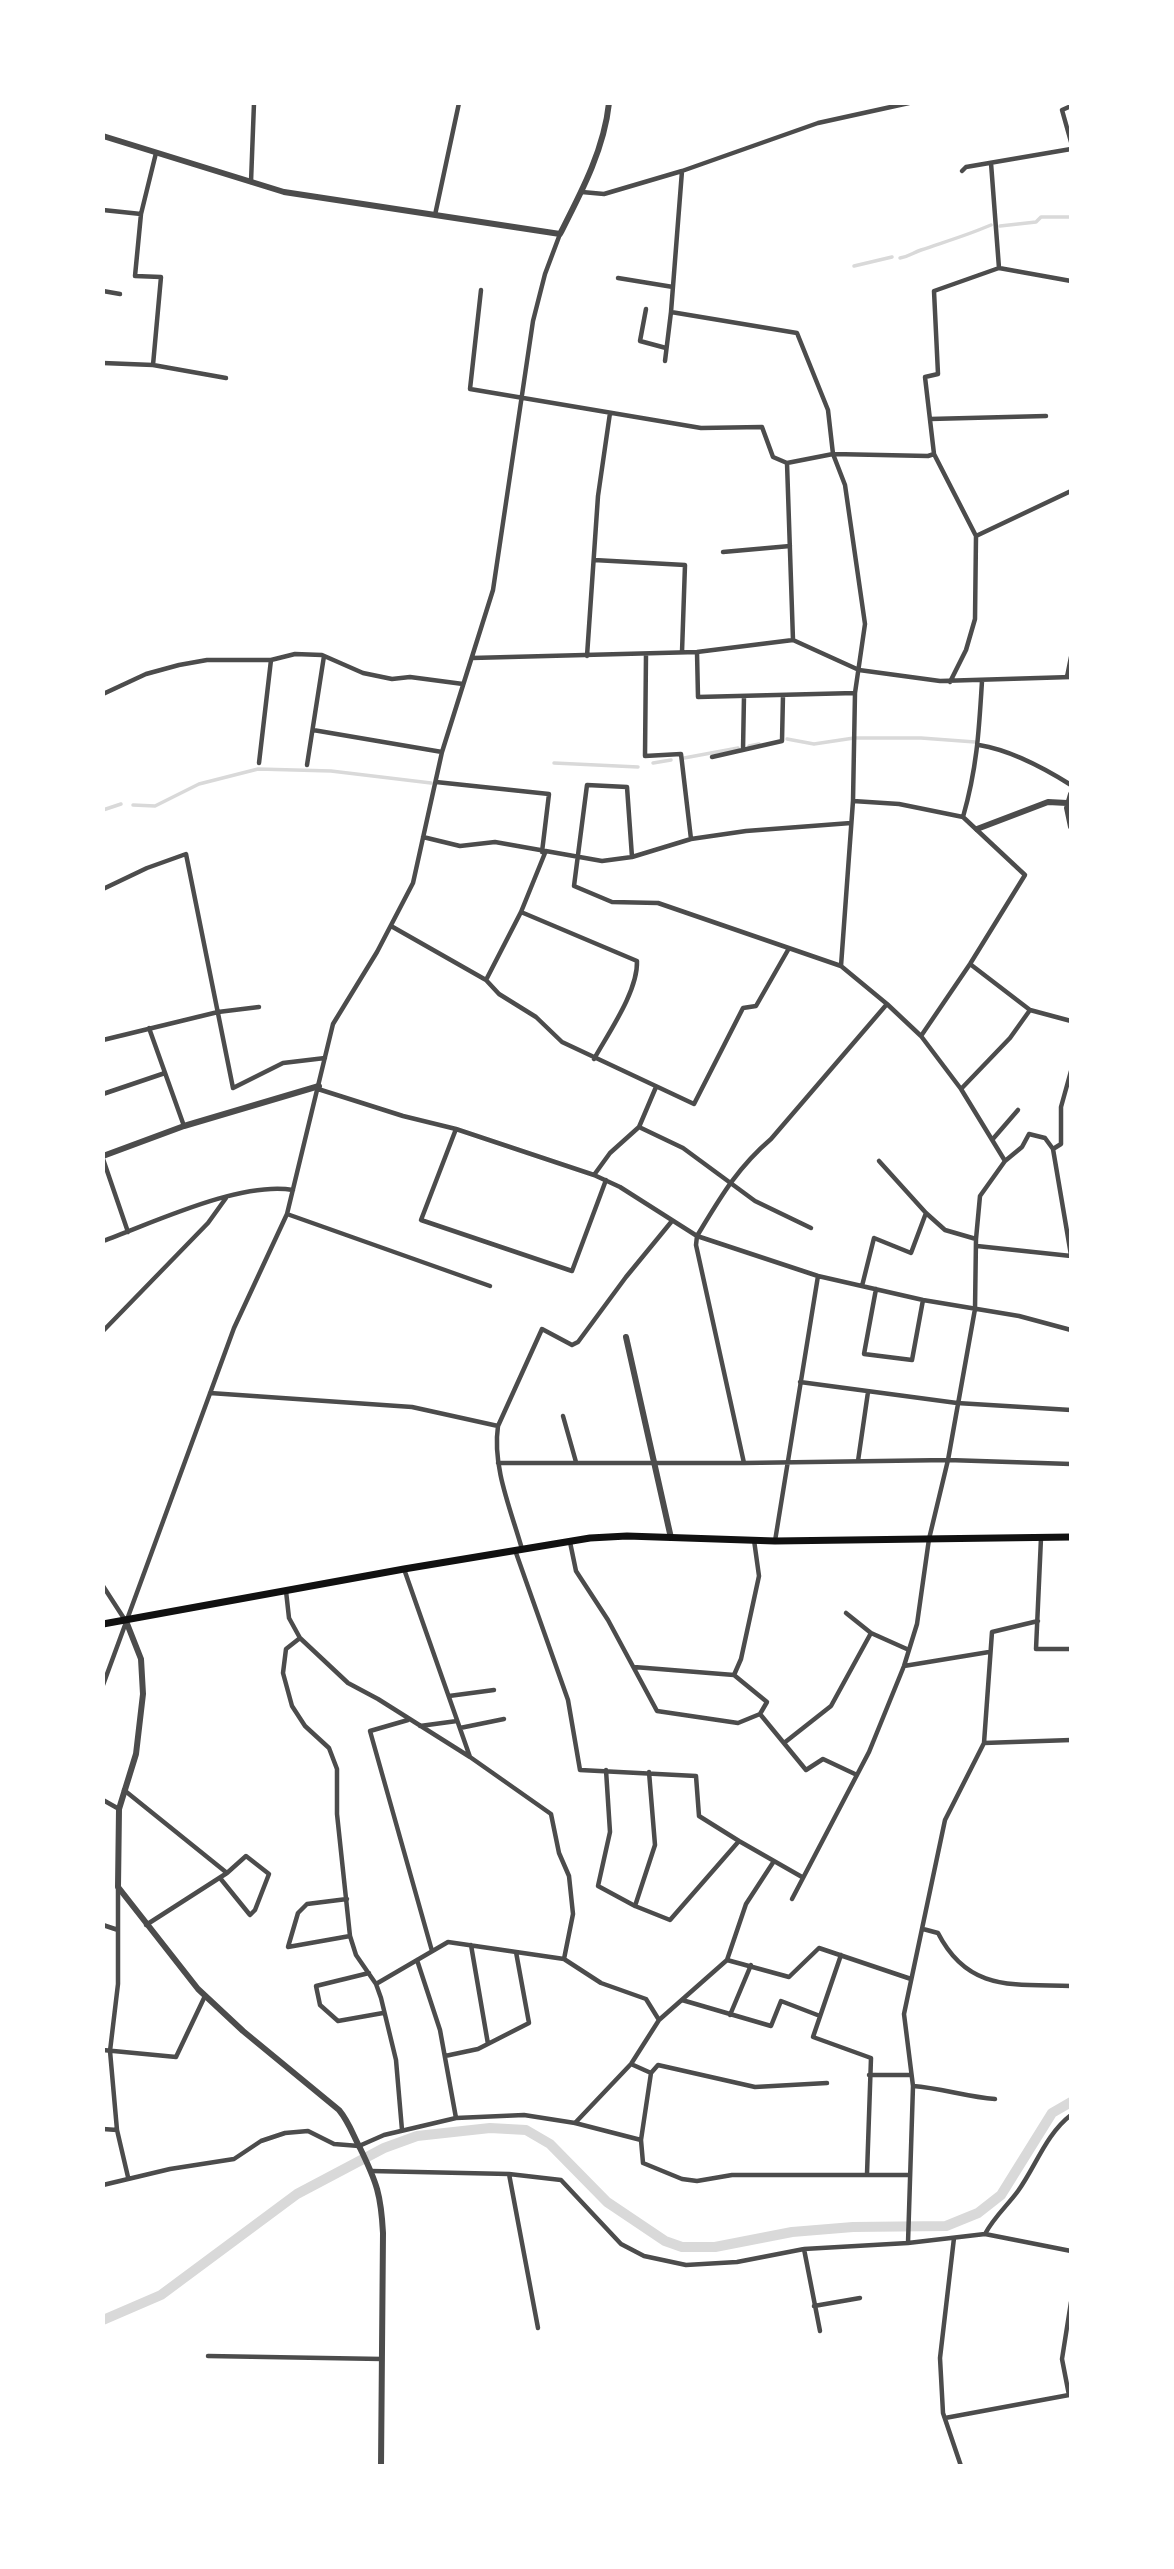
<!DOCTYPE html>
<html>
<head>
<meta charset="utf-8">
<style>
  body { margin:0 }
  #map { position:relative; width:1174px; height:2569px; overflow:hidden; background:#fff; font-family:"Playfair Display",serif }
  canvas { display:block }
  .frame { position:absolute; inset:0; border:105px solid #fff; pointer-events:none }
</style>
</head>
<body>
<div id="map">
<canvas width="1174" height="2569"></canvas>
<div class="frame"></div>
</div>
<script>
const ctx = document.querySelector('canvas').getContext('2d');
ctx.lineJoin = 'round';
function strokePath(path, color, width, dash) { ctx.strokeStyle = color; ctx.lineWidth = width; ctx.lineCap = dash ? 'butt' : 'round'; ctx.setLineDash(dash || []); ctx.stroke(path); }
strokePath(new Path2D(`
  M1000 226 1036 222 1041 217H1071
  M900 258C911 256 912 253 921 250 944 242 968 235 991 225
  M854 266 892 257
  M787 739 814 744 854 738H921L975 742
  M749 746 759 744
  M684 758 738 748
  M554 763 638 767
  M653 763 671 760
  M133 805 155 806 199 784 258 769 331 771 431 783
  M103 810 121 804`), '#d9d9d9', 3.5);
strokePath(new Path2D(`
  M103 2320 161 2295 297 2194 384 2148 417 2136 490 2128 526 2130 550 2144 607 2202 665 2241 682 2247H715L792 2232 853 2227 946 2226 978 2213 1001 2195 1052 2113 1071 2102`), '#d9d9d9', 10);
strokePath(new Path2D(`
  M1071 106 1062 110 1071 142
  M991 163 999 268
  M682 171 671 312 797 333 828 410 833 454 845 485 865 624 855 693 853 801 841 966
  M962 171 966 167 1071 149
  M251 182 254 103
  M582 192 604 194 682 171 818 123 909 103
  M103 210 141 214
  M435 215 459 103
  M618 278 673 287
  M481 290 470 389 701 428 762 427 773 457 787 463 833 454 928 456 934 454
  M103 291 120 294
  M646 309 640 341 666 348
  M665 361 671 312
  M103 363 153 365 226 378
  M153 365 161 277 135 276 141 214 156 153
  M930 419 1046 416
  M787 463 793 640
  M976 536 1071 491
  M723 552 790 546
  M594 560 685 565 682 652
  M697 652 698 697 855 693
  M646 654 645 756 681 754 691 839
  M587 656 598 496 610 413
  M472 658 697 652 793 640 859 670 940 681 1071 677
  M1067 677 1071 657
  M950 682 966 650 975 619 976 536 934 454 925 377 938 374 934 291 999 268 1071 281
  M103 694 146 674 179 665 207 660H271L295 654 322 655 363 673 392 679 410 677 463 684
  M313 730 442 752
  M979 745C1010 750 1044 768 1071 785
  M743 750 744 696
  M712 757 782 741 783 695
  M259 763 271 660
  M307 765 324 656
  M436 782 549 794 542 852
  M853 801 899 804 963 817 1025 875 970 964 921 1036
  M963 817C977 768 979 731 982 681
  M423 837 460 846 495 842 602 861 632 857 691 839 746 831 851 823
  M632 857 627 787 587 785 574 886 612 902 658 903 841 966 887 1004 921 1036 961 1089 1005 1161
  M103 889 147 868 186 854 233 1088 283 1063 325 1058
  M521 912 637 961C638 991 609 1032 594 1059
  M391 926 486 980 499 994 536 1017 562 1042 694 1104 743 1008 756 1006 788 950
  M970 964 1030 1010 1071 1021
  M486 980 521 912 545 853
  M149 1028 184 1126
  M103 1040 218 1012 259 1007
  M1071 1071 1061 1107V1144L1053 1149 1071 1255
  M318 1089 403 1116 456 1129 594 1175 620 1187 697 1236 818 1276 923 1300 1019 1316 1071 1330
  M961 1089 1010 1038 1030 1010
  M103 1094 165 1073
  M639 1127 683 1148 755 1201 811 1228
  M456 1129 421 1220 572 1271 606 1180
  M992 1140 1018 1110
  M103 1159 128 1232
  M879 1161 926 1213 945 1230 976 1239
  M594 1175 610 1153 639 1127 656 1087
  M287 1214 490 1286
  M103 1241C155 1222 241 1181 293 1190
  M977 1246 1071 1256
  M862 1286 874 1238 911 1253 926 1213
  M876 1289 864 1354 912 1360 923 1300
  M103 1331 208 1223 226 1198
  M800 1382 957 1403 1071 1410
  M210 1393 412 1407 498 1426
  M563 1416 576 1462
  M858 1461 868 1392
  M498 1463H744L948 1460 1071 1464
  M744 1463 696 1245 697 1236C720 1198 737 1168 771 1139L887 1004
  M1041 1538 1036 1649H1071
  M775 1541 818 1276
  M570 1542 576 1571 608 1620 657 1711 738 1723 760 1714 767 1702 734 1675
  M522 1549C511 1510 492 1467 498 1426L542 1329 572 1345 578 1342 626 1277 672 1221
  M515 1550 568 1700 580 1770 696 1776 699 1816 739 1841 802 1877
  M404 1569 470 1757
  M103 1586 125 1620
  M286 1591 289 1618 300 1638 348 1683 378 1699 470 1757 551 1814 559 1853 569 1876 573 1914 564 1959
  M846 1613 871 1633 909 1650
  M300 1638 286 1649 283 1673 292 1706 305 1726 329 1748 337 1769V1814L350 1936 356 1955 376 1984 381 1998 396 2060 402 2130
  M904 1666 989 1652
  M634 1667 734 1675 741 1659 759 1576 754 1540
  M103 1685 234 1328 287 1214 333 1024 377 952 413 883 442 752 493 590 533 321 545 274 560 234
  M449 1696 494 1690
  M760 1714 806 1770 823 1759 857 1775
  M408 1720 370 1731 432 1951
  M420 1726 457 1721
  M460 1728 504 1719
  M784 1743 831 1706 871 1633
  M984 1743 1071 1740
  M606 1770 610 1832 598 1886 635 1906 670 1920 739 1841
  M124 1790 227 1873
  M103 1800 119 1809
  M118 1888V1984L110 2051 117 2130 128 2177
  M347 1899 307 1904 298 1913 288 1947 350 1936
  M792 1899 869 1752 904 1666 917 1624 929 1539 948 1460 975 1309 976 1239 980 1196 1005 1161 1022 1147 1029 1134 1045 1138 1053 1149
  M635 1906 655 1845 649 1772
  M103 1925 118 1930
  M146 1925 227 1873 246 1856 269 1874 255 1910 250 1915 220 1878
  M923 1929 938 1933C968 1992 1013 1984 1071 1986
  M471 1945 488 2044
  M841 1955 813 2037 871 2058 867 2174
  M417 1960 440 2030 456 2118
  M727 1960 789 1977 819 1948 911 1979
  M369 1973 316 1986 320 2005 338 2021 383 2013
  M376 1984 448 1942 564 1959 601 1983 646 1999 659 2020
  M682 2000 771 2026 781 2001 820 2016
  M730 2015 751 1965
  M103 2050 176 2057 205 1996
  M445 2056 478 2049 529 2023 516 1952
  M631 2064 651 2073
  M869 2075H911
  M827 2083 755 2087 658 2065 651 2073 641 2140 643 2163 682 2179 697 2181 732 2175H910
  M913 2086C941 2088 967 2097 995 2099
  M575 2123 631 2064 659 2020 727 1960 746 1904 774 1861
  M103 2129 117 2130
  M371 2171 509 2174 561 2180 621 2244 644 2256 686 2265 737 2262 804 2249 908 2243 985 2234 1071 2251
  M509 2174 538 2328
  M103 2185 170 2169 234 2159 261 2141 285 2133 308 2131 334 2144 359 2146 384 2135 456 2118 524 2115 575 2123 641 2140
  M985 2234C994 2217 1007 2206 1018 2191 1036 2166 1046 2134 1071 2115
  M954 2238 940 2358 943 2413 961 2466
  M908 2243 913 2086 904 2014 945 1820 984 1743 992 1632 1038 1621
  M804 2249 820 2331
  M814 2306 860 2298
  M208 2356 382 2359
  M945 2418 1069 2395 1062 2359 1071 2302`), '#4c4c4c', 4.5);
strokePath(new Path2D(`
  M103 136 284 192 560 234C581 193 604 150 609 103
  M1071 794 1067 808 1071 827
  M977 829 1048 802 1067 803
  M103 1156 184 1126 319 1086
  M626 1337 671 1538
  M126 1621 141 1659 143 1694 136 1754 119 1809 118 1887 198 1989 243 2031 339 2110C349 2122 353 2135 360 2148 377 2183 381 2195 383 2233L381 2466`), '#4c4c4c', 6);
strokePath(new Path2D(`
  M103 1624 404 1569 590 1538 627 1536 775 1541 1071 1537`), '#111', 7);
</script>
</body>
</html>
